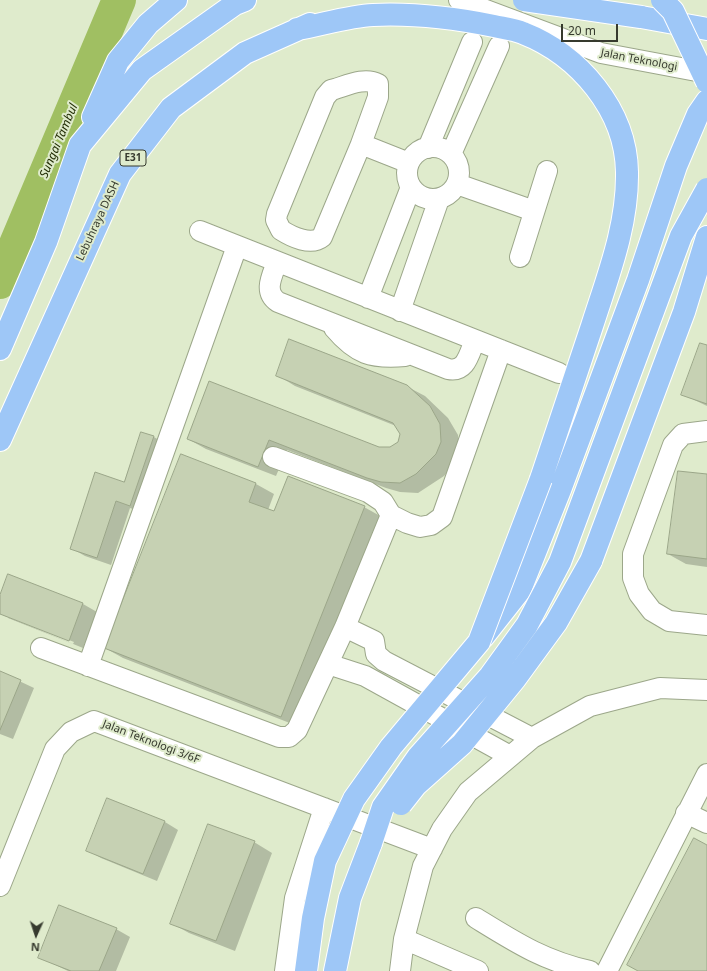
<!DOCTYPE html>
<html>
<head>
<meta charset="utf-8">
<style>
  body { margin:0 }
  #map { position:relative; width:707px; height:971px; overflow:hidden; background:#dfebcc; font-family:"Noto Sans",sans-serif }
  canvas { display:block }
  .north { position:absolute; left:16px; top:915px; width:40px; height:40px; -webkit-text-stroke:3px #dfebcc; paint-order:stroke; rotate:183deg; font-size:11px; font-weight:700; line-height:16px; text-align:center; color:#363a2e }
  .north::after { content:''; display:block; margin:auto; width:14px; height:18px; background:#363a2e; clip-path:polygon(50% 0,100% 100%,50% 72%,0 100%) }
  .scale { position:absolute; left:561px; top:24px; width:57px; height:18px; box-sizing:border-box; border:2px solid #363a2e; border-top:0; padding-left:5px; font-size:12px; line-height:14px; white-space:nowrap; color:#363a2e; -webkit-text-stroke:3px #dfebcc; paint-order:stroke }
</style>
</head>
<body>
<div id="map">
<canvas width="707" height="971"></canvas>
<div class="north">N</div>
<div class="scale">20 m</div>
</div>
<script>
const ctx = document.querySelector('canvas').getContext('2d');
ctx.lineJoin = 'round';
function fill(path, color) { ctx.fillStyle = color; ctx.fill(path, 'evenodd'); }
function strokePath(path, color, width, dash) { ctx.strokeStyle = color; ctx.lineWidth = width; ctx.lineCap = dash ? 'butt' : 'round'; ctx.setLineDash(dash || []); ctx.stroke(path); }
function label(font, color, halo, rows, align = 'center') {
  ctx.font = font + ' "Noto Sans",sans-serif'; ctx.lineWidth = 4; ctx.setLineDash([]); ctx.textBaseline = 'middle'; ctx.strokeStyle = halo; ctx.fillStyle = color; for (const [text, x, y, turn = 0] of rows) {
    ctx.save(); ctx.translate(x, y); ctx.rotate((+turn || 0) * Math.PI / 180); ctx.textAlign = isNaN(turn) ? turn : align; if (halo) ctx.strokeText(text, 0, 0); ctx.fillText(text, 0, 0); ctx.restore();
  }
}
fill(new Path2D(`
  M707 346V406L682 394Z
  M277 375 406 386 425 396 448 418 458 435 459 452 454 465 444 476 418 493 400 492 386 488 287 450 276 476 206 449 188 439 210 382 379 448H391L399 443 401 434 396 426 295 386Z
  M154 437 167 445 144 513 130 508 111 565 85 556 71 548 125 483Z
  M181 455 256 484 274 494 268 510 274 512 364 507 382 517 300 727 123 658 105 648Z
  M707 475V567L686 564 668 554Z
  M9 576 83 604 97 612 83 648 0 614V598ZM8 616 74 642 73 644 8 618Z
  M0 672 34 688 13 739 0 734Z
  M108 799 165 822 178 830 157 881 101 858 87 850Z
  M254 842 272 853 235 951 189 933 171 923Z
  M116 929 130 937 116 971H68L39 957Z`), '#0003');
strokePath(new Path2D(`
  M0 282 119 0`), '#a0bf62', 34);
const building = new Path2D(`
  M289 339 407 385 430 406 440 424 441 442 436 454 416 474 400 483 381 482 367 478 269 440 258 467 187 439 209 381 379 447H390L398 442 400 434 393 423 276 376Z
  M700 343 707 345V404L681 395Z
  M141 432 154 436 130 506 116 501 97 558 70 549 95 472 124 482Z
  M181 454 256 483 249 502 274 511 288 476 365 506 281 717 104 648Z
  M678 471 707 474V559L667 554Z
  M8 574 83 603 69 641 0 614V595Z
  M0 671 21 680 0 730Z
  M107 798 165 821 143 874 86 851Z
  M208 824 255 841 216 941 170 924Z
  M694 838 707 845V971H638L627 965Z
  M59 905 117 928 99 971H71L38 958Z`);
fill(building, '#c6d1b3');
strokePath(building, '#9ba689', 1);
const minor = new Path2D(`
  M459 0 601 53 707 73
  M361 144 378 97V84C365 77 348 85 335 89L331 90 325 97 277 214 276 220 281 230C292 237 311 246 322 237L361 144 409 163
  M407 173a26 26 0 1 1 52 0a26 26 0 1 1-52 0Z
  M428 148 472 42
  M451 154 499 46
  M457 184 534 211
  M200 231 559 373
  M520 257 547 171
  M277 262C272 276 263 292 278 302L448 369C466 373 469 354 475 340
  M368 298 411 187
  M400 311 439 199
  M334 328C356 354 371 359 405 356
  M707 431 683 434 673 445 633 554V578L639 594 652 611 669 621 707 625
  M273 457 368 492 383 502 391 515 407 523 420 527 431 525 442 517 501 350
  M345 627 374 641 376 654 384 661 532 738
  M41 648 279 737H289L297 730 345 627 391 515
  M328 664 365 676 510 756
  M88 666 237 246
  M686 813 707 823
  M0 886 55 749 71 732 94 721 432 849
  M476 918C515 942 544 961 590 971
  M404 939 478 971
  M285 971 295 898 324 808
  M400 971 404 939 423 866 442 829 468 792 532 738 590 706 660 688 707 690
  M607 971 707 774`);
const highway = new Path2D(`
  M641 17 707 29
  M297 29C321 25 349 16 373 15 414 13 454 18 494 26 503 28 514 29 523 33 579 55 626 110 627 172 628 225 608 276 592 326 575 377 558 428 541 479
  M93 117 118 61 148 24 176 0
  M0 349 46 242 80 145 142 70 235 4 245 0
  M0 440 120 174 171 108 245 53 310 24
  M591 561 684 312 707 237
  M483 637 520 590 560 490 638 280 676 166 698 114 707 101
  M335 971 350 898 371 843`);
strokePath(minor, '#9ca78a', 22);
strokePath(highway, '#fff', 24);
strokePath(minor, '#fff', 20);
strokePath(highway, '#9ec7f7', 22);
const highwayBridge = new Path2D(`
  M524 0 641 17
  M662 0 673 11 707 82
  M401 804 416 785 462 744 515 679 556 623 591 561
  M371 843 383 807 418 757 490 676 527 625 560 562 681 236 707 189
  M306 971 313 918 325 861 354 799 391 747 479 642 541 479`);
strokePath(highwayBridge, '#fff', 24, []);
strokePath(highwayBridge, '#9ec7f7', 22);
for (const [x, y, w] of [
  [133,158,26]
]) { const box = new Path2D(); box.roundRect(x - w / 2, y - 8, w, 16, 3); ctx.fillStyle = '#dfebcc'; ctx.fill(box); strokePath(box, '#363a2e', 1); }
label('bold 10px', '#363a2e', null, [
  ["E31",133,158]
]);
label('11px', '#363a2e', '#dfebcc', [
  ["Jalan Teknologi",639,60,11],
  ["Lebuhraya DASH",98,221,-65],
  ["Jalan Teknologi 3/6F",151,742,21]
]);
label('italic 12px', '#232e06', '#dfebcc', [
  ["Sungai Tambul",59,141,-67]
]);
</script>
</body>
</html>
